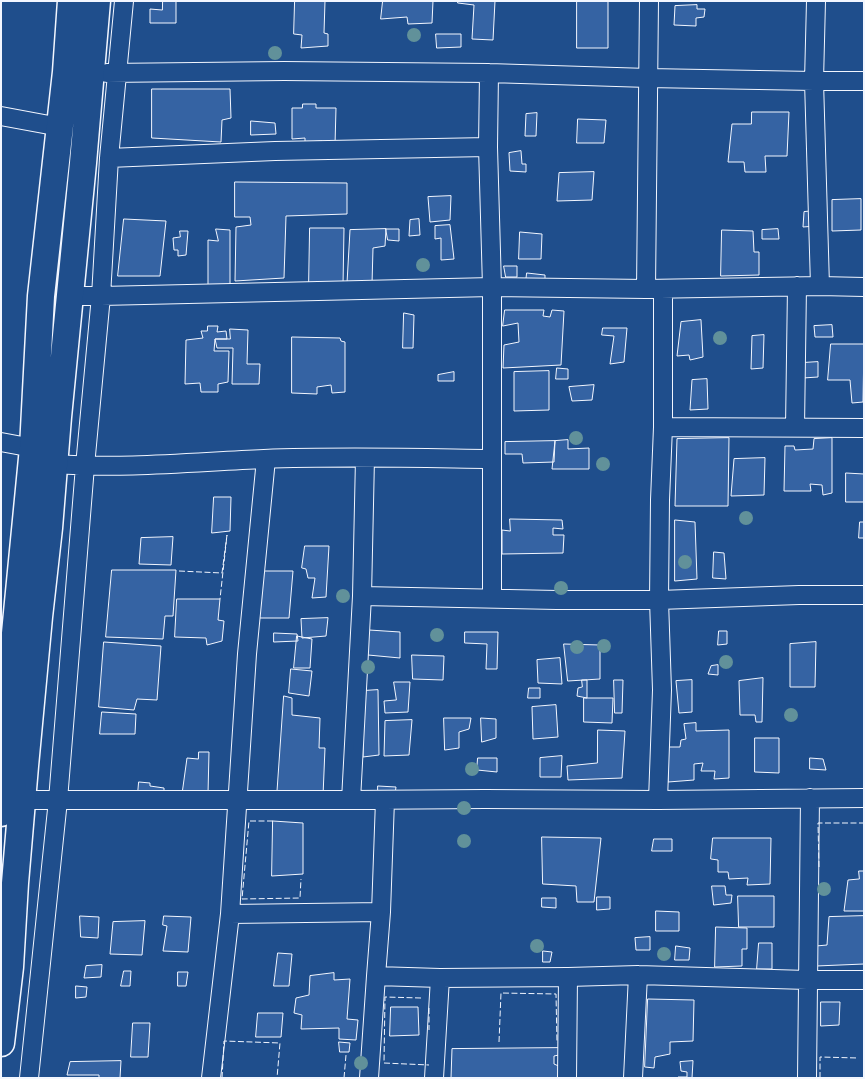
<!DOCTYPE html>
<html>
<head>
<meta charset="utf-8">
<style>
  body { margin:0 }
  #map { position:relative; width:865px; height:1079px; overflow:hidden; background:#1f4e8c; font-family:Helvetica,sans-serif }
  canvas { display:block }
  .frame { position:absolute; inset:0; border:2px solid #f2f6ff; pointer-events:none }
</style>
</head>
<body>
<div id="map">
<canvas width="865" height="1079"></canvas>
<div class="frame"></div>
</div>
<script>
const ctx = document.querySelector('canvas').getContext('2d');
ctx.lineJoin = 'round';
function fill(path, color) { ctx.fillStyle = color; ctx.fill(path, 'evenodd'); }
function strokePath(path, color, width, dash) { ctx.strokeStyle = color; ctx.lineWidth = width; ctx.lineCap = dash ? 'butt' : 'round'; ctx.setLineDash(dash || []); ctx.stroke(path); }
const building = new Path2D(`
  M163 1H176V23H150V9L162 10Z
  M295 1H325L324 33 328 34V46L301 48 302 35 294 34Z
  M383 1H433L432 23 408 24 407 17 381 19Z
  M458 1H495L493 40 472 39 474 5 458 3Z
  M577 1H608V48H577Z
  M697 5V9H705L704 17 696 18V26L674 25 675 6Z
  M436 34H461V47L437 48Z
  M152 89H230L231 118 222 120 221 142 152 138Z
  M303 104H316V108H336L335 145 322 146V141L305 142V138L292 139V108H302Z
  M752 112H789L787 156H765L766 172H745L744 162H728L732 124H751Z
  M537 113 536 136H525L526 114Z
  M578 119 606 120 604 143H577Z
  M251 121 275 123 276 134 251 135Z
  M521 151 522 164H526V172L510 171 509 153Z
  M594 172 592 200 557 201 559 173Z
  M235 182 347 183V214L286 216 284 278 235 281 236 227 251 225 250 217H235Z
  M451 196 450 220 430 222 428 197Z
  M861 199V230L832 231V200Z
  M814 211 816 226 803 227 804 212Z
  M124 219 166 221 160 276H118Z
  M419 219 420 235 409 236 410 220Z
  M450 225 454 259 441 260V238L435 239V226Z
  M310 228H344L343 286 309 285Z
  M216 229 230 230V285H208V240L218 241Z
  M386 229 385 246 373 248 372 284 347 283 350 230Z
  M386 229H399V241L388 240Z
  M778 229 779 239H762V230Z
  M722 230 753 231 754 252H759V275L721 276Z
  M180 231H188L186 255 178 256V250H174L173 238 180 237Z
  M520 232 542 234 541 259H519Z
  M504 266H517V277H506Z
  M527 273 545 275V282H526Z
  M505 310H544L543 316 550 317 552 310 564 311 561 365 503 368 504 345 519 342 518 323 503 326Z
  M404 313 414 315 413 348H403Z
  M701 320 703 357 690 360 689 355 677 356 681 322Z
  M832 325 833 337H815L814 326Z
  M208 326H218L217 332 226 331 227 339H215L214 351H229L228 382 218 384V392H201L200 383 185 384 186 340 203 338 201 331H207Z
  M603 328H627L624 362 610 364 614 336 602 335Z
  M230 329 248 330 247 364H260L259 384H232L233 348H217L215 339H230Z
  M764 335 763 368 751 369 752 336Z
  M292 337 340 338 341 341 345 342V392L332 393 331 385 317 387V394L292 393Z
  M831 344H864L863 402 852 403 850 380H828Z
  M818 362V377L803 378 802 363Z
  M557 368 568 369V379H556Z
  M549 371V410L514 411V372Z
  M454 372V381H438V375Z
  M707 379 708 409 690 410 692 380Z
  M594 385 592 400 572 401 569 387Z
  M729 438 728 506H675L677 439Z
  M832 438V493L823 495 822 485 810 484 811 491H784L785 446H794L795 450 813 449 814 439Z
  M568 440V449L589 448V469H552L555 441Z
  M555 441 554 462 523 463 522 454H505V442Z
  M765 458 764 495 731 496 734 459Z
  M846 473 864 474V502H846Z
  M214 497H231L230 531 212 533Z
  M510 519 562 520 563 529 553 528V535H564L563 553 502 554V530L510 531Z
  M675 520 695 522 697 579 675 581Z
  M860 522H864V538H859Z
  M173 537 171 565 139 564 141 538Z
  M305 546H329L326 597 312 598 315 578H308L306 569 302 568Z
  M714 552 724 553 726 579 713 578Z
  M112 570H176L173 616H165L163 639 106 637Z
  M260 571H293L289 618H259Z
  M177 599H220L218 620 224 621 222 641 207 645 206 638 175 637Z
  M328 618 326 636 302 638 301 619Z
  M369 630 400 632V658L368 655Z
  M719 631H727V644L718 645Z
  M465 632H498L497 669H486L487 644 465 643Z
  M274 633 297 634 298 641 274 642Z
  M297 636 312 639 310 668H294Z
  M104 642 161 646 157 700 137 699 134 710 99 707Z
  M816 642 815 687H790V644Z
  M564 644 600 645V679L568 681Z
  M412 655 444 656 443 680 413 679Z
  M560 658 562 684 538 683 537 660Z
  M718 665V675L708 674 711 666Z
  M291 669 312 671 309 696 289 693Z
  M763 678 762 722H756L755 715H740L739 681Z
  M582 680H587V698L577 696 578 688 582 687Z
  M614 680H623L622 713H615Z
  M692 680V712L679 713 676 681Z
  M394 682H410L408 712 385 713 384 701 396 700Z
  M529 688H540V698H528Z
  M378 690 379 755 363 757V691Z
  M284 696 292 698V715L320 718 319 748H325L323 796 277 797Z
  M584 698H613L612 723 584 722Z
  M556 705 558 737 533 739 532 707Z
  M102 712 136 714 135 734H100Z
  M444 718H471L469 729 459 732V748L445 750Z
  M481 718 496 719V738L482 742Z
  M412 720 409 755 384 756 385 721Z
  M696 723V731L729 730V778L714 779 715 771H701L703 763 694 764V780L668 782V747H680L681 740 686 739 684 724Z
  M598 730 625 731 622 778 568 780 567 766 597 763Z
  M755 738H779V773L755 772Z
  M199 752H209L208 794H182L187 758 198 759Z
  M562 756 561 777H540V758Z
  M478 758H497V772L477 770Z
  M810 758 823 759 826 770 810 769Z
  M139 782 150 783V786L164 788V794H138Z
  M378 786 396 787 395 794 378 796Z
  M273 821 303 823V874L272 876Z
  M542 837 601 838 594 902H577L576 886 543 884Z
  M713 838H771L770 884 747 885 748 878 729 879 728 872H718V860L711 859Z
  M654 839H672V851H652Z
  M859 871H864V911H844L848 880 859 879Z
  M712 886H725L726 895H732L731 903 714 905Z
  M738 896H774V927H739Z
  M597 897H610V909L597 910Z
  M542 898H556V908L542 907Z
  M656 911 679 912V931H656Z
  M80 916 99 917 98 938 81 937Z
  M164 916 191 917 188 952 163 951 167 926 163 925Z
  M864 916V964L816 966V946L827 945 829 917Z
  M145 921 142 955 110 954 113 922Z
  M716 927 747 928V949H742V966L715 967Z
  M650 937V950H636L635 938Z
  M759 943H772V969H757Z
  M676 946 690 948 689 960H675Z
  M543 951 552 952 550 962H543Z
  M278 953 292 954 289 986H274Z
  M102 965 101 977 84 978 86 966Z
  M124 971H131L130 986H121Z
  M178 972H188L186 986H178Z
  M334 973V980L350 979 347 1019 358 1020 356 1040 339 1039V1028L301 1029 302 1015 294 1013 296 998 309 995 310 976Z
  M76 986 87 987 86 997 76 998Z
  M648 999 694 1000 693 1041 670 1042V1054L655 1057 654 1068 645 1067Z
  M821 1002H840L839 1025 821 1026Z
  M391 1007H418L419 1035 390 1036Z
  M258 1013H283L281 1037H256Z
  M133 1023H150L148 1057H131Z
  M339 1042 350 1043 349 1052H340Z
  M559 1048V1055L554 1056V1064L561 1067 560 1078H451L452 1049Z
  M121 1061 120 1078H99V1075H67L70 1062Z
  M693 1061 692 1078H678V1077H687V1072L681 1071 680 1062Z`);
fill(building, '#3563a3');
strokePath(building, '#f2f6ff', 1);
const minor = new Path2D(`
  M816 1 814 81 820 286
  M107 73 284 71 489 73 648 78 814 81H864
  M489 73 488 147 492 287V598
  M1 116 60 127
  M109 158 275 151 488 147
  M646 289 649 1
  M70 296H101L492 287 646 289 820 286 864 287
  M663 427 864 428
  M795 427 797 286
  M1 442 33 448
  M55 464C124 469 194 462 264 459 339 456 416 458 492 459
  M362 596 557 600H659L799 595H864
  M23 800H351L485 799 658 800 864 798
  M351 800 362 596 365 458
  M658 800 662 690 659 600 660 500 663 427V289
  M230 914 381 912
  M376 976 440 978 568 977 638 975 807 980H864
  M29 1078 58 800 85 466 101 296 109 158 124 1
  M211 1078 230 914 247 654 266 459
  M369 1078 376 976 381 912 385 800
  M434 1078 440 978
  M567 1078 568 977
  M633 1078 638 975
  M807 1078 810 798`);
const primary = new Path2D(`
  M1 813 9 695 33 448 41 296 66 72 71 1
  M1 1043 10 967 15 883 25 766 39 617 49 528 58 417 83 163 97 1`);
strokePath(minor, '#f2f6ff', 20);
strokePath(primary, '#f2f6ff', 29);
strokePath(minor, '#1f4e8c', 18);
strokePath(primary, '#1f4e8c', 26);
strokePath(new Path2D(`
  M179 571 222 573 227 535 220 599
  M273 821H249L242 899 300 898 301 879
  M819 867 818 823H864
  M421 998 385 997 384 1063 429 1065
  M429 1008V1030
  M499 1042 501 993 556 994 557 1043
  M222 1078 224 1041 280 1043 277 1078
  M344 1078 346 1055
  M820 1078V1057L858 1058`), '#f2f6ff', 1, [6, 2.5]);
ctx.fillStyle = '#61919a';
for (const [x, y] of [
  [414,35],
  [275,53],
  [423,265],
  [720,338],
  [576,438],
  [603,464],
  [746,518],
  [685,562],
  [561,588],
  [343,596],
  [437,635],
  [604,646],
  [577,647],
  [726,662],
  [368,667],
  [791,715],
  [472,769],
  [464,808],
  [464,841],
  [824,889],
  [537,946],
  [664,954],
  [361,1063]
]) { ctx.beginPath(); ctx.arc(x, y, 7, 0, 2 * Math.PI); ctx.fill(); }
</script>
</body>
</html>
